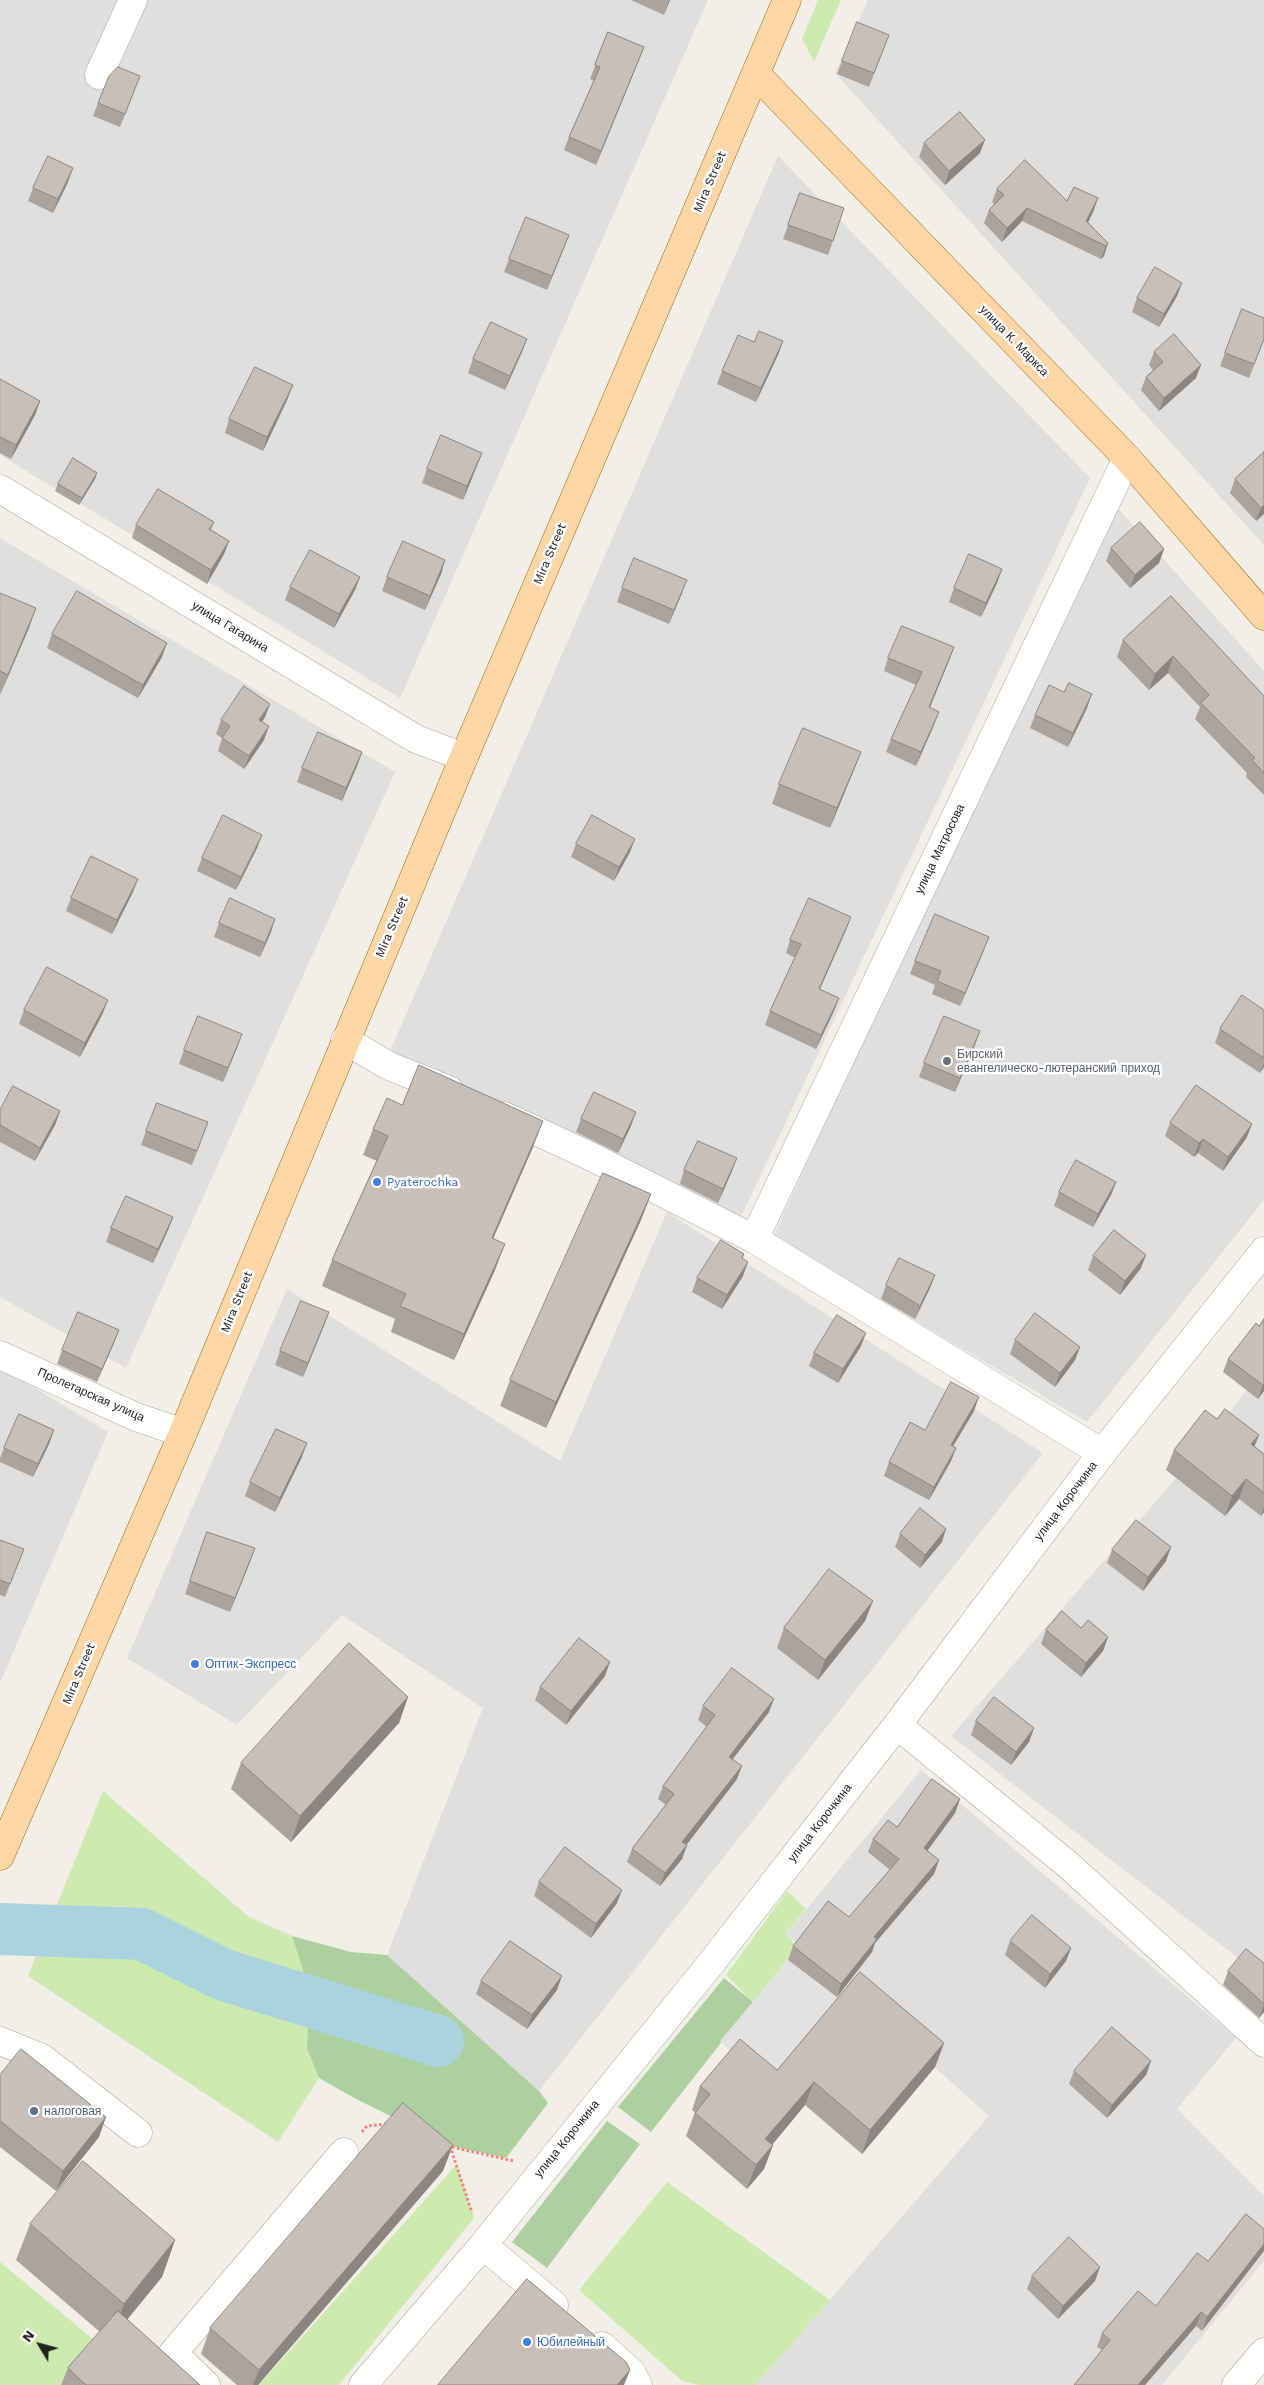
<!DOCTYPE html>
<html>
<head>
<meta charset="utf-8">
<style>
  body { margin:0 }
  #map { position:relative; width:1264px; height:2385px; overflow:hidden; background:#f2efe9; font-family:"Work Sans",sans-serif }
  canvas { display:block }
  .north { position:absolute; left:15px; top:2320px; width:50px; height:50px; -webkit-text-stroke:4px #fff; paint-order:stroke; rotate:307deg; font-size:14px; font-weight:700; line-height:20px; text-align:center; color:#222 }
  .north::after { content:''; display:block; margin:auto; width:18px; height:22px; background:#222; clip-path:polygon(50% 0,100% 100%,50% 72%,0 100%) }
</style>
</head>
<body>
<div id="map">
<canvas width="1264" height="2385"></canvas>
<div class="north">N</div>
</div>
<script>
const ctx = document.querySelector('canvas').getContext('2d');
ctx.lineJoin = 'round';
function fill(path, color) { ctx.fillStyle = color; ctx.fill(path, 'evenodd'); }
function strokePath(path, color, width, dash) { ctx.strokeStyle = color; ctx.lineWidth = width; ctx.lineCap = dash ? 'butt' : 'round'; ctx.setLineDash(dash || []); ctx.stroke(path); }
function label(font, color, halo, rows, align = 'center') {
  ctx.font = font + ' "Work Sans",sans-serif'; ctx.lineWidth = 5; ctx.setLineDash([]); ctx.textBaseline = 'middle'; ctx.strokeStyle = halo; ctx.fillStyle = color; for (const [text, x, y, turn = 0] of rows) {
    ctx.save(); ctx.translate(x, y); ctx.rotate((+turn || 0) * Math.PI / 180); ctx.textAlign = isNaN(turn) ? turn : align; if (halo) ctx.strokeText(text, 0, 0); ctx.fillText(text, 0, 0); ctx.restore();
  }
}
fill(new Path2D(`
  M0 0H708L400 698 0 455Z
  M868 0H1264V545L835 73Z
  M778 156 1090 478 738 1223 428 1080 391 1049Z
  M1114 504 1264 671V1200L1087 1422 773 1237 1092 540Z
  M0 538 395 772 126 1368 0 1297Z
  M667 1212 1043 1453 539 2091 387 1955 483 1708 342 1615 237 1725 127 1658 287 1289 560 1461Z
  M1264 1366V1978L951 1736 1210 1439Z
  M0 1367 108 1432 0 1683Z
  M921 1770 1236 2038 1177 2109 1264 2196V2261L1162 2385H756L989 2116 786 1934Z`), '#e0dfdf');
fill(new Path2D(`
  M818 0H841L814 62 802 39Z
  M103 1791 249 1917 292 1936 309 1989 307 2049 319 2078 278 2142 28 1976Z
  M787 1891 806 1909 786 1933 797 1948 753 2002 726 1975Z
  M457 2164 474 2218 339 2385H259Z
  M667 2182 830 2300 756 2385H699L682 2381 579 2290Z
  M0 2262 99 2344 67 2385H0Z`), '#cdebb0');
fill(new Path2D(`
  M292 1936 351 1952 387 1955 539 2091 548 2103 506 2158 451 2146 356 2099 319 2078 307 2049 309 1989Z
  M724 1978 753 2002 651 2132 618 2107Z
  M607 2121 640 2144 547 2268 512 2242Z`), '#add19e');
fill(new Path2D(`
  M788 1960 819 1984 828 1973 852 1996 773 2090 720 2041Z`), '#e2e2e2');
strokePath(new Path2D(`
  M0 1929 142 1934 224 1975 438 2041`), '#aad3df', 52);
const minor = new Path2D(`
  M99 75 133 0
  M0 489 416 739 464 757
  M345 1040 389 1066 449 1090
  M504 1116 592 1157 754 1239 1102 1453
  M754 1239 1127 458
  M0 1355 136 1417 183 1433
  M897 1725 1066 1863 1264 2043
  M0 2041 42 2058 138 2133
  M483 2245 554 2305
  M602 2346 631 2372 638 2385
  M206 2385 173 2353 344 2152
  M363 2385 483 2245 712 1962 897 1725 1102 1453 1264 1251
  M1236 2385 1264 2352`);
const major = new Path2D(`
  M756 74 1127 458 1264 616
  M0 1856 183 1433 464 757 787 0`);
strokePath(minor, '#a9a9a9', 29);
strokePath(major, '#a06b00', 29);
strokePath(new Path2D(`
  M362 2132 367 2126 387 2124
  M450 2146 472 2213
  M452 2147 514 2161`), '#fa8072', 3, [2.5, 2.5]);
strokePath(minor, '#fff', 28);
strokePath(major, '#fcd6a4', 28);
fill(new Path2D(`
  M631 0H670L664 15Z
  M608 32 644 47 596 165 564 150 569 137 594 81 590 79Z
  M884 48 869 87 837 74 842 61Z
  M140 76 120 127 93 116 98 103Z
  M924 143 980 153 945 185 919 157Z
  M68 182 53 213 28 201 33 188Z
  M997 189 1067 201 1098 198 1093 212 1088 222 1108 243 1104 256 1101 259 1022 221 1002 242 984 223 989 210 994 204 992 202Z
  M800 193 833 241 828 255 783 239Z
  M569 235 547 290 504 272 509 259Z
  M1182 283 1177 296 1159 327 1132 312 1137 298Z
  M527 339 522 352 505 390 468 373 473 359Z
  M1264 340 1249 378 1220 366 1225 353Z
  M783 341 778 355 756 402 717 384 722 371Z
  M1154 352 1196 378 1159 411 1141 390 1146 377 1153 370 1149 365Z
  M0 379 40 401 35 415 11 459 0 453Z
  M288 398 263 451 225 433 229 419Z
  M1264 452V514L1256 521 1230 493 1235 479Z
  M482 453 463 500 422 483 427 469Z
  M97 473 95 479 79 505 55 491 58 484Z
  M214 522 211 530 229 541 224 554 207 584 132 538 136 525Z
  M1111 548 1164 549 1159 563 1130 588 1106 561Z
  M445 560 441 574 425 610 382 591 387 577Z
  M1002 569 997 583 981 617 949 602 954 588Z
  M360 577 355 590 334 628 285 600 290 587Z
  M622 588 682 593 669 624 617 602Z
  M0 593 29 628 0 695Z
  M1171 596 1264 696V795L1246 777 1247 773 1195 719 1200 707 1168 673 1149 690 1117 657 1123 640Z
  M52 634 162 657 138 698 47 648Z
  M954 647 930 708 934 725 916 766 886 752 891 739 916 685 884 671 888 658Z
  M1087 708 1068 747 1030 728 1035 715Z
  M265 717 262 722 264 740 244 769 218 751 222 738 216 734 221 720Z
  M362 752 357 766 342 801 297 782 302 768Z
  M861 752 853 772 830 828 772 804 779 784Z
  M262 835 257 848 236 890 197 871 202 858Z
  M576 844 630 852 614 881 571 857Z
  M133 892 112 934 66 911 71 898Z
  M219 923 271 932 260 957 214 937Z
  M846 930 820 989 839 998 834 1011 816 1049 765 1025 770 1011 795 958 786 953 790 940Z
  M984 950 960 1006 932 994 935 985 910 974 915 961Z
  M24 1010 103 1013 80 1057 19 1024Z
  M1264 1010V1067L1260 1073 1215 1043 1220 1029Z
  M242 1034 223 1082 179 1064 184 1050Z
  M975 1045 955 1092 919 1077 924 1063Z
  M402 1105 533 1147 493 1239 495 1270 454 1360 391 1332 395 1319 322 1286 332 1260 377 1161 363 1155 373 1129Z
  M0 1110 60 1111 55 1125 35 1161 0 1142Z
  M581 1119 631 1126 618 1153 576 1132Z
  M208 1122 192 1165 141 1145 146 1131Z
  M1170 1123 1247 1137 1223 1171 1198 1153 1194 1157 1165 1136Z
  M684 1170 732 1171 718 1203 680 1184Z
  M1116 1182 1111 1195 1093 1227 1054 1206 1059 1192Z
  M651 1194 641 1220 546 1428 500 1406 510 1380Z
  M173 1217 168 1230 153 1263 106 1242 111 1228Z
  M744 1254 742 1259 743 1276 722 1309 692 1292 697 1278Z
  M1093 1256 1141 1268 1120 1295 1088 1270Z
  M935 1275 930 1288 915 1319 881 1299 886 1285Z
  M329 1312 303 1377 275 1365 280 1351Z
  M1264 1319V1391L1258 1399 1223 1372 1228 1359 1259 1326Z
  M119 1330 97 1382 57 1364 62 1350Z
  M1015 1340 1080 1347 1075 1360 1055 1387 1010 1354Z
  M861 1346 838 1383 809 1366 814 1353Z
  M974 1411 953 1446 956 1448 951 1461 929 1500 884 1476 889 1462 925 1430Z
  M1217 1419 1259 1435 1254 1447 1264 1454V1512L1261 1516 1239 1499 1225 1516 1166 1470 1174 1450Z
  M54 1430 49 1444 33 1477 0 1462V1458L4 1448Z
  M302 1457 275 1512 245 1496 250 1482Z
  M207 1532 255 1548 230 1612 185 1594Z
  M900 1534 942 1542 920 1568 895 1547Z
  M0 1540 24 1549 5 1597 0 1595Z
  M1112 1550 1166 1561 1143 1591 1107 1563Z
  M865 1621 818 1680 777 1648 784 1628Z
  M1046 1630 1108 1637 1103 1651 1081 1677 1041 1644Z
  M605 1676 566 1725 535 1700 540 1687Z
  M408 1697 399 1723 291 1842 231 1789 241 1763Z
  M703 1706 769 1712 733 1759 737 1779 686 1845H687L682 1859 660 1886 627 1862 632 1849 666 1805 658 1799 663 1786 707 1727 698 1720Z
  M976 1721 1034 1728 1029 1742 1011 1765 971 1735Z
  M960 1799 955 1813 927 1851 939 1860 934 1874 875 1943 872 1952 837 1997 788 1960 793 1946 849 1917 890 1870 868 1852 873 1839 897 1827Z
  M539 1882 617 1903 591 1938 534 1896Z
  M1010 1941 1071 1948 1066 1961 1045 1988 1005 1955Z
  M1264 1963V2012L1259 2018 1223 1985 1228 1971Z
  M481 1981 557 1990 527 2029 476 1994Z
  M944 2043 935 2067 862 2154 805 2105 772 2145H773L764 2169 747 2189 686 2136 695 2112 692 2110 700 2086 777 2070Z
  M1151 2061 1146 2075 1107 2118 1069 2084 1074 2071Z
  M0 2075 99 2137 56 2191 0 2147Z
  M443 2171 258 2385H237L201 2354 210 2328Z
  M1246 2214 1202 2331 1196 2326 1145 2385H1074L1102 2350 1097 2347 1102 2333 1156 2306 1208 2261Z
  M30 2224 175 2240 162 2277 127 2320 200 2385H61L68 2368 100 2332 16 2260Z
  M1032 2276 1095 2281 1058 2319 1027 2289Z`), '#aba49e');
fill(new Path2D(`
  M669 0H670L664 15Z
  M644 47 639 60 596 165 601 151Z
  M985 140 980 153 945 185 949 171Z
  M73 168 68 182 53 213 58 199Z
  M1098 198 1093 212 1082 235 1086 221Z
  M1027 208 1022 221 1002 242 1007 228Z
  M569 235 564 248 547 290 552 276Z
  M1108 243 1104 256 1101 259 1106 246Z
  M1182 283 1177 296 1159 327 1164 314Z
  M527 339 522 352 505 390 510 376Z
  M783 341 778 355 756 402 761 388Z
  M1201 365 1196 378 1159 411 1164 398Z
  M293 385 288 398 263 451 267 437Z
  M40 401 35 415 11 459 16 445Z
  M482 453 477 466 463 500 467 486Z
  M97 473 95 479 79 505 82 498Z
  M1264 505V514L1256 521 1261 508Z
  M229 541 224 554 207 584 211 570Z
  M1164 549 1159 563 1130 588 1135 575Z
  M445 560 441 574 425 610 430 596Z
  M1002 569 997 583 981 617 986 603Z
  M360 577 355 590 334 628 339 614Z
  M687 580 682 593 669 624 674 610Z
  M36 608 29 628 0 695 8 675Z
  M167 643 162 657 138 698 143 685Z
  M954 647 949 661 924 721 929 707Z
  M1173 656 1168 673 1149 690 1155 674Z
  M1092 694 1087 708 1068 747 1073 733Z
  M270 704 265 717 254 733 259 720Z
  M939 712 934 725 916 766 921 752Z
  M269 726 264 740 244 769 249 756Z
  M362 752 357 766 342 801 346 788Z
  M861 752 853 772 830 828 837 808Z
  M262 835 257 848 236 890 241 877Z
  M635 839 630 852 614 881 619 867Z
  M138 879 133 892 112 934 117 920Z
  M851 917 846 930 814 1002 819 989Z
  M275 919 271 932 260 957 265 943Z
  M989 937 984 950 960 1006 965 993Z
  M839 998 834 1011 816 1049 821 1035Z
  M108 1000 103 1013 80 1057 85 1043Z
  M980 1031 975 1045 955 1092 960 1078Z
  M242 1034 237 1048 223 1082 228 1068Z
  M1264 1063V1067L1260 1073Z
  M60 1111 55 1125 35 1161 40 1148Z
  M636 1112 631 1126 618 1153 623 1139Z
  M543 1121 533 1147 482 1264 492 1238Z
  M1252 1124 1247 1137 1223 1171 1228 1157Z
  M1203 1139 1198 1153 1194 1157 1199 1143Z
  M737 1158 732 1171 718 1203 723 1189Z
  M1116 1182 1111 1195 1093 1227 1098 1214Z
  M651 1194 641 1220 546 1428 556 1402Z
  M173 1217 168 1230 153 1263 158 1249Z
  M505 1244 495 1270 454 1360 464 1334Z
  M1146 1255 1141 1268 1120 1295 1125 1281Z
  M748 1262 743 1276 722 1309 727 1295Z
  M935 1275 930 1288 915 1319 920 1306Z
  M329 1312 324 1326 303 1377 308 1363Z
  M119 1330 114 1343 97 1382 102 1369Z
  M866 1333 861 1346 838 1383 843 1369Z
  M1080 1347 1075 1360 1055 1387 1060 1373Z
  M1264 1384V1391L1258 1399 1263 1385Z
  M979 1397 974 1411 946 1458 951 1445Z
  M54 1430 49 1444 33 1477 38 1464Z
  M1259 1435 1251 1455V1444Z
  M307 1443 302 1457 275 1512 280 1498Z
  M956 1448 951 1461 929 1500 934 1487Z
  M1246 1479 1239 1499 1225 1516 1232 1496Z
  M1264 1507V1512L1261 1516Z
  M946 1529 942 1542 920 1568 925 1555Z
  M1171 1547 1166 1561 1143 1591 1148 1577Z
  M255 1548 250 1562 230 1612 235 1598Z
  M873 1601 865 1621 818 1680 825 1660Z
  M1108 1637 1103 1651 1081 1677 1086 1663Z
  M610 1662 605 1676 566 1725 571 1711Z
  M408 1697 399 1723 291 1842 300 1816Z
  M774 1699 769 1712 724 1770 729 1757Z
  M1034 1728 1029 1742 1011 1765 1016 1752Z
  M742 1766 737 1779 678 1856 682 1842Z
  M960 1799 955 1813 919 1862 924 1848Z
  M687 1845 682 1859 660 1886 665 1873Z
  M939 1860 934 1874 875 1943 872 1952 837 1997 841 1984 874 1937Z
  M622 1890 617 1903 591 1938 596 1924Z
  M1071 1948 1066 1961 1045 1988 1050 1974Z
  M562 1976 557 1990 527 2029 532 2015Z
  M1264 2005V2012L1259 2018Z
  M944 2043 935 2067 862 2154 870 2130Z
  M1151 2061 1146 2075 1107 2118 1112 2105Z
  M814 2082 805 2105 757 2163 765 2139Z
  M106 2117 99 2137 56 2191 63 2171Z
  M453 2145 443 2171 258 2385H253L259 2370Z
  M773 2145 764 2169 747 2189 756 2165Z
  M175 2240 162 2277 110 2340 124 2304Z
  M1264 2244V2251L1202 2331 1207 2317Z
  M1100 2267 1095 2281 1058 2319 1063 2306Z
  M1201 2312 1196 2326 1145 2385H1138Z
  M630 2370 624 2385H617Z`), '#8b8681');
const building = new Path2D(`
  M857 22 889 35 874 73 842 61Z
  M608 32 644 47 601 151 569 137 600 67 595 65Z
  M118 67 140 76 125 114 98 103 109 76Z
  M960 112 985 140 949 171 924 143Z
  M48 156 73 168 58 199 33 188Z
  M1025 160 1067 201 1074 187 1098 198 1086 221 1108 243 1106 246 1027 208 1007 228 989 210 1004 195 997 189Z
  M800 193 844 208 833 241 788 225Z
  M526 217 569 235 552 276 509 259Z
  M1155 267 1182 283 1164 314 1137 298Z
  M1242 309 1264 318V339L1254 364 1225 353Z
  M491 322 527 339 510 376 473 359Z
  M759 331 783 341 761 388 722 371 738 335 754 342Z
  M1174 334 1201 365 1164 398 1146 377 1163 362 1154 352Z
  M255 367 293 385 267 437 229 419Z
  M0 379 40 401 16 445 0 437Z
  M441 435 482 453 467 486 427 469Z
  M1264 452V505L1261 508 1235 479Z
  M73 458 97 473 82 498 58 484Z
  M158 489 214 522 209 529 229 541 211 570 136 525Z
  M1140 522 1164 549 1135 575 1111 548Z
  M403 541 445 560 430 596 387 577Z
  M310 550 360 577 339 614 290 587Z
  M969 554 1002 569 986 603 954 588Z
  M634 558 687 580 674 610 622 588Z
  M77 591 167 643 143 685 52 634Z
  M0 593 36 608 8 675 0 671Z
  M1171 596 1264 696V773L1252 760 1255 758 1201 703 1209 695 1173 656 1155 674 1123 640Z
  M902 626 954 647 929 707 939 712 921 752 891 739 922 672 888 658Z
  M1069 683 1092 694 1073 733 1035 715 1049 685 1064 692Z
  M244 686 270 704 259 720 269 726 249 756 222 738 230 726 221 720Z
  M803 728 861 752 837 808 779 784Z
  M318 732 362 752 346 788 302 768Z
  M223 815 262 835 241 877 202 858Z
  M592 815 635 839 619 867 576 844Z
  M91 856 138 879 117 920 71 898Z
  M230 898 275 919 265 943 219 923Z
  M809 898 851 917 819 989 839 998 821 1035 770 1011 801 944 790 940Z
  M935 914 989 937 965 993 937 981 941 971 915 961Z
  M47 967 108 1000 85 1043 24 1010Z
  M1242 995 1264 1010V1058L1220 1029Z
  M198 1016 242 1034 228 1068 184 1050Z
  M944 1016 980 1031 960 1078 924 1063Z
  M419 1065 543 1121 492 1238 505 1244 464 1334 400 1306 406 1294 332 1260 388 1136 373 1129 387 1098 402 1105Z
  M1196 1085 1252 1124 1228 1157 1203 1139 1199 1143 1170 1123Z
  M13 1086 60 1111 40 1148 0 1125V1110Z
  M594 1092 636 1112 623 1139 581 1119Z
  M157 1103 208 1122 197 1151 146 1131Z
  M698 1141 737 1158 723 1189 684 1170Z
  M1076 1160 1116 1182 1098 1214 1059 1192Z
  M603 1173 651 1194 556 1402 510 1380Z
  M126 1196 173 1217 158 1249 111 1228Z
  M1114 1230 1146 1255 1125 1281 1093 1256Z
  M721 1240 744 1254 742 1258 748 1262 727 1295 697 1278Z
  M899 1258 935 1275 920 1306 886 1285Z
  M301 1301 329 1312 308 1363 280 1351Z
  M78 1312 119 1330 102 1369 62 1350Z
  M1035 1313 1080 1347 1060 1373 1015 1340Z
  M837 1315 866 1333 843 1369 814 1353Z
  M1264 1319V1384L1263 1385 1228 1359 1256 1323 1259 1326Z
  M951 1382 979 1397 951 1445 956 1448 934 1487 889 1462 910 1422 925 1430Z
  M1225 1409 1259 1435 1251 1444 1264 1454V1493L1246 1479 1232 1496 1174 1450 1205 1410 1217 1419Z
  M19 1414 54 1430 38 1464 4 1448Z
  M276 1429 307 1443 280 1498 250 1482Z
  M920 1508 946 1529 925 1555 900 1534Z
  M1136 1520 1171 1547 1148 1577 1112 1550Z
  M207 1532 255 1548 235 1598 190 1581Z
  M0 1540 24 1549 10 1584 0 1580Z
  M829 1569 873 1601 825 1660 784 1628Z
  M1062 1611 1081 1628 1088 1620 1108 1637 1086 1663 1046 1630Z
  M579 1638 610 1662 571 1711 540 1687Z
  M349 1643 408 1697 300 1816 241 1763Z
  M732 1668 774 1699 729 1757 742 1766 682 1842 687 1845 665 1873 632 1849 674 1794 663 1786 715 1715 703 1706Z
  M994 1697 1034 1728 1016 1752 976 1721Z
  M932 1779 960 1799 924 1848 939 1860 874 1937 877 1939 841 1984 793 1946 828 1901 849 1917 899 1859 873 1839 888 1820 897 1827Z
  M565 1847 622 1890 596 1924 539 1882Z
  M1032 1915 1071 1948 1050 1974 1010 1941Z
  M510 1941 562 1976 532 2015 481 1981Z
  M1246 1949 1264 1963V2004L1228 1971Z
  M860 1972 944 2043 870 2130 814 2082 765 2139 773 2145 756 2165 695 2113 710 2094 700 2086 740 2039 777 2070Z
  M1112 2027 1151 2061 1112 2105 1074 2071Z
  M21 2049 106 2117 63 2171 0 2121V2075Z
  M403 2103 453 2145 259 2370 210 2328Z
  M83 2161 175 2240 124 2304 30 2224Z
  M1246 2214 1264 2229V2244L1207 2317 1201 2312 1138 2385H1074L1110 2340 1102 2333 1138 2291 1156 2306 1197 2253 1208 2261Z
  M1069 2237 1100 2267 1063 2306 1032 2276Z
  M527 2279 626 2362 630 2370 617 2385H438Z
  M118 2311 200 2385H86L68 2368Z`);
fill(building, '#c7bfb8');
strokePath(building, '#8b8681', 1);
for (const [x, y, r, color] of [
  [947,1061,5,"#6b7280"],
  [377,1182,5,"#3f7fe0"],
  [195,1664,5,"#3f7fe0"],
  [34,2111,5,"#5c6f8a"],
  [527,2342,5,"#3f7fe0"]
]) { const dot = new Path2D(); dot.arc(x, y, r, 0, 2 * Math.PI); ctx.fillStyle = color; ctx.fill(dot); strokePath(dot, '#fff', 2); }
label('12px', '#222', '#fff', [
  ["Mira Street",710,182,-67],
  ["улица К. Маркса",1014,341,46],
  ["Mira Street",550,554,-67],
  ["улица Гагарина",230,627,31],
  ["улица Матросова",940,849,-64],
  ["Mira Street",392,927,-67],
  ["Mira Street",237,1302,-68],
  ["Пролетарская улица",91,1395,24],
  ["улица Корочкина",1066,1501,-53],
  ["Mira Street",79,1674,-67],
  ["улица Корочкина",820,1823,-52],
  ["улица Корочкина",567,2139,-51]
]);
label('12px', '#5b616d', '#fff', [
  ["Бирский",957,1054],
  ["евангелическо-лютеранский приход",957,1068]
], 'left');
label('12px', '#366cbe', '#fff', [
  ["Pyaterochka",387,1182],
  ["Оптик-Экспресс",205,1664],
  ["Юбилейный",537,2342]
], 'left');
label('12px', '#4e5e75', '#fff', [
  ["налоговая",44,2111]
], 'left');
</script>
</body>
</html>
